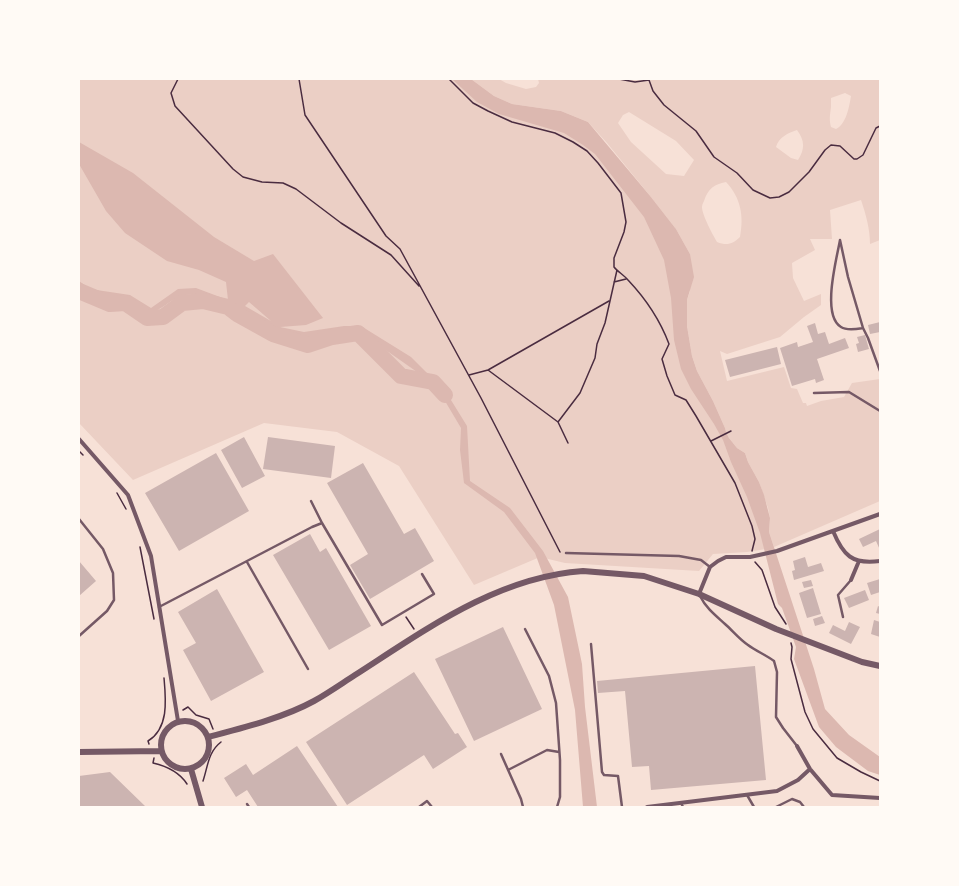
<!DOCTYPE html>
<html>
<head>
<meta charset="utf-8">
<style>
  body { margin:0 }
  #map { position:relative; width:959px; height:886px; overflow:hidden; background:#f7e1d7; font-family:"Alegreya Sans",sans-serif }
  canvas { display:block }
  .frame { position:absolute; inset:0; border:80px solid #fffaf5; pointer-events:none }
</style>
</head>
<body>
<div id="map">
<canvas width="959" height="886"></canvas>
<div class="frame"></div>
</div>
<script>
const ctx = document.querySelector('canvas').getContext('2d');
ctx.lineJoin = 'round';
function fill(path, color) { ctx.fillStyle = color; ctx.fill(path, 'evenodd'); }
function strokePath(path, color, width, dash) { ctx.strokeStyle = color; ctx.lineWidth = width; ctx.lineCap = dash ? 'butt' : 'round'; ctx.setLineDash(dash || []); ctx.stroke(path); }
fill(new Path2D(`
  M79 79H461L472 89 580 131 666 236 686 356 760 509 766 549 747 552 713 554 699 571 565 563 540 557 474 585 399 466 337 432 264 423 133 480 79 423Z
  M471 79H499L506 83 526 89 536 87 539 83 538 79H880V240L870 244C870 229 866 215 861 200L830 210 832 239H810L815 250 792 263 793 278 804 301 821 294V305L804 317 780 337 727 354 720 351 727 381 784 367 791 388 797 389 803 403H806L807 406 821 401 844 397 852 383 880 379V501L774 547 769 532 770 518 768 508 759 482 748 462 745 453 737 448 729 438 726 432 725 428 713 401 697 371 692 356 687 326V300L690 291V254L676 229 651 197 607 143 588 122 561 111 512 104 494 96ZM845 93 851 96C849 108 846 124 836 129L831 127C829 119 830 115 831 107 831 104 831 101 831 98ZM629 112 676 141 694 160 684 176 666 174 631 142 618 123 623 115ZM797 130C805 141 805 149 798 160L791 158 776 147C779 137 788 133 797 130ZM726 182C741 198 744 216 740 237 733 244 727 246 717 242 713 235 702 215 702 207 702 205 703 203 704 201 708 189 714 184 726 182Z`), '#ebcfc5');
fill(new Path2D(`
  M452 79H471L494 96 512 104 561 111 588 122 651 197 676 229 690 254 694 277 687 300V326L692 356 697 371 713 401 725 428 726 432 729 438 737 448 745 453 748 462 759 482 764 495 770 518 769 532 814 669 825 709 849 735 880 757V775L868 771 836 747 819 727 794 659 796 647 782 608 778 604 760 533 747 497 731 462 723 440 714 424 691 389 681 369 674 340 671 298 664 260 644 217 595 154 583 145 564 133 499 114 477 102Z
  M79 142 133 173 214 237 254 261 273 254 323 318 306 325 280 327 304 332 344 326H361L411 357 446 392 467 426 470 481 510 508 543 551 568 597 582 664 585 707 597 807H583L575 710 554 605 535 553 504 512 464 483 460 450 461 428 445 401 427 379 363 334 352 333 304 340 277 334 240 311 237 314 228 307V303C213 299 195 290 179 297 169 301 161 310 150 313L128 301 112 302 79 288V281L90 289 130 295 151 308 178 289 196 288 228 300 226 282 199 270 167 261 125 233 106 211 79 164ZM249 302 271 321 245 306Z`), '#dcb8b0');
strokePath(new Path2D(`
  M79 291 110 304 125 303 147 318 163 317 182 303 203 301 228 307 237 314 273 334 308 345 332 337 358 333 401 376 433 382 445 395`), '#dcb8b0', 16);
fill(new Path2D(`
  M880 322V332L870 334 868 325Z
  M815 323 818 334 825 332 829 344 845 338 849 348 817 359 824 380 816 383 815 379 792 386 780 348 797 342 798 347 813 342 807 326Z
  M865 335 869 349 858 352 856 344 859 343 857 337Z
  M777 347 781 364 730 377 725 360Z
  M244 437 265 476 242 488 221 450Z
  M268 437 335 446 331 478 263 469Z
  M216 453 249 511 179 551 145 493Z
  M363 463 404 534 415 528 434 561 370 599 350 565 368 554 327 483Z
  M880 529V550L876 541 863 547 859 539Z
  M310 534 320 552 326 548 371 626 329 650 273 555Z
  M805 557 808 567 821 563 824 571 794 580 792 571 795 570 793 561Z
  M79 561 96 581 79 596Z
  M880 579V592L871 595 867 583Z
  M811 580 813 586 804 588 802 582Z
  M813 588 821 614 807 618 799 593Z
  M217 589 264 672 211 701 183 650 196 643 178 612Z
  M865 590 869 600 849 608 844 598Z
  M878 606 880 607V614L876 613Z
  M822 616 825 623 815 626 813 619Z
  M874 620 880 622V637L871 634Z
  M849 622 860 627 851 644 829 633 833 625 845 631Z
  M503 627 542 709 474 741 435 659Z
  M755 666 766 780 651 790 649 766 632 767 625 691 598 693 597 681Z
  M414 672 455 734 458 733 467 747 433 769 424 755 347 805 306 742Z
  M297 746 338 807H258L247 790 236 797 224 778 246 764 253 775Z
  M110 772 146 807H79V776Z`), '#ccb4b1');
strokePath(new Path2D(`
  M178 79 171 93 175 106 233 169 243 177 262 182 283 183 296 189 341 223 391 255 419 286
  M299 79 305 115 386 236 400 249 481 398 560 552
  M449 79 473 103 488 111 512 122 555 133 573 142 587 151 598 163 621 193 626 222 624 232 614 258V267C618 272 624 275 628 280 646 299 660 320 669 344L662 359 667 376 675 395 686 400 696 416 735 483 752 526 755 539 752 551
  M619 79 635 82 649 80 653 91 664 105 696 131 714 157 737 173 753 190 770 198 779 197 789 192 809 172 825 150 831 145 840 146 854 159H857L863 155 876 128 880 126
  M614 282 626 279
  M488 370 609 301
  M469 375 488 370 558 422
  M711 441 731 431
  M568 443 558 422 580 393 595 358 597 344 605 323 617 270
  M79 451 83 455
  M117 493 126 509
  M140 547 154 619
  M755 562 762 570 775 607 786 624
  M406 617 414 629
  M791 643 792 647 791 659 805 712 813 729 837 758 861 772 880 781
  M183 710 188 707 196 715 209 719 213 729
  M149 744 148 741C169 728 166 700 164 678
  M154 758 153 763C166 766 180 773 187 784
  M203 781C208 766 208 752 221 742`), '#4a2c40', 1.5);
strokePath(new Path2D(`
  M863 328C857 329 847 331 841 327 821 315 837 258 840 240L848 277 863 328 868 338 880 371
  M814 393 849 392 880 411
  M311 501 322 523
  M79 519 103 549 113 573 114 600 107 611 79 636
  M566 553 679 556 701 560 710 567
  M247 562 308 669
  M700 596C706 608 715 615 725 624 733 631 739 639 748 645 756 651 766 655 774 661L777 672 776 717 783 728 797 746
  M159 607 312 527 322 523 382 625 434 594 422 574
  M843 617 838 595 851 580
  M525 629 549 676 556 703 560 760V797L557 807
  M591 644 602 772 604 775 618 776 622 807
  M501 754 521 799 523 807
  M508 770 547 750 559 752
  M747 795 754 807
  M681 803 683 807
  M247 804 249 807
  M419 807 427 801 432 807
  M776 807 792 799 800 802 804 807`), '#755966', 2.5);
strokePath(new Path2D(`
  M79 439 128 495 151 556 178 721
  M833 531C843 555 852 565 880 561
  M851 580 859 561
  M699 594 710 567 718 561 726 557H750L777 551 880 514
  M797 746 810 769 832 795 880 798
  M647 807 777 791 798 780 810 769`), '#755966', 4);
strokePath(new Path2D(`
  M161 745a24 24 0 1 1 48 0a24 24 0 1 1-48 0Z
  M208 737C242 728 283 718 314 701 328 693 341 684 355 675 425 630 497 577 583 571L644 576 699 594 776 629 862 662 880 666
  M79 752 161 751
  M191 769 202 807`), '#755966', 6);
</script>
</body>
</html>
